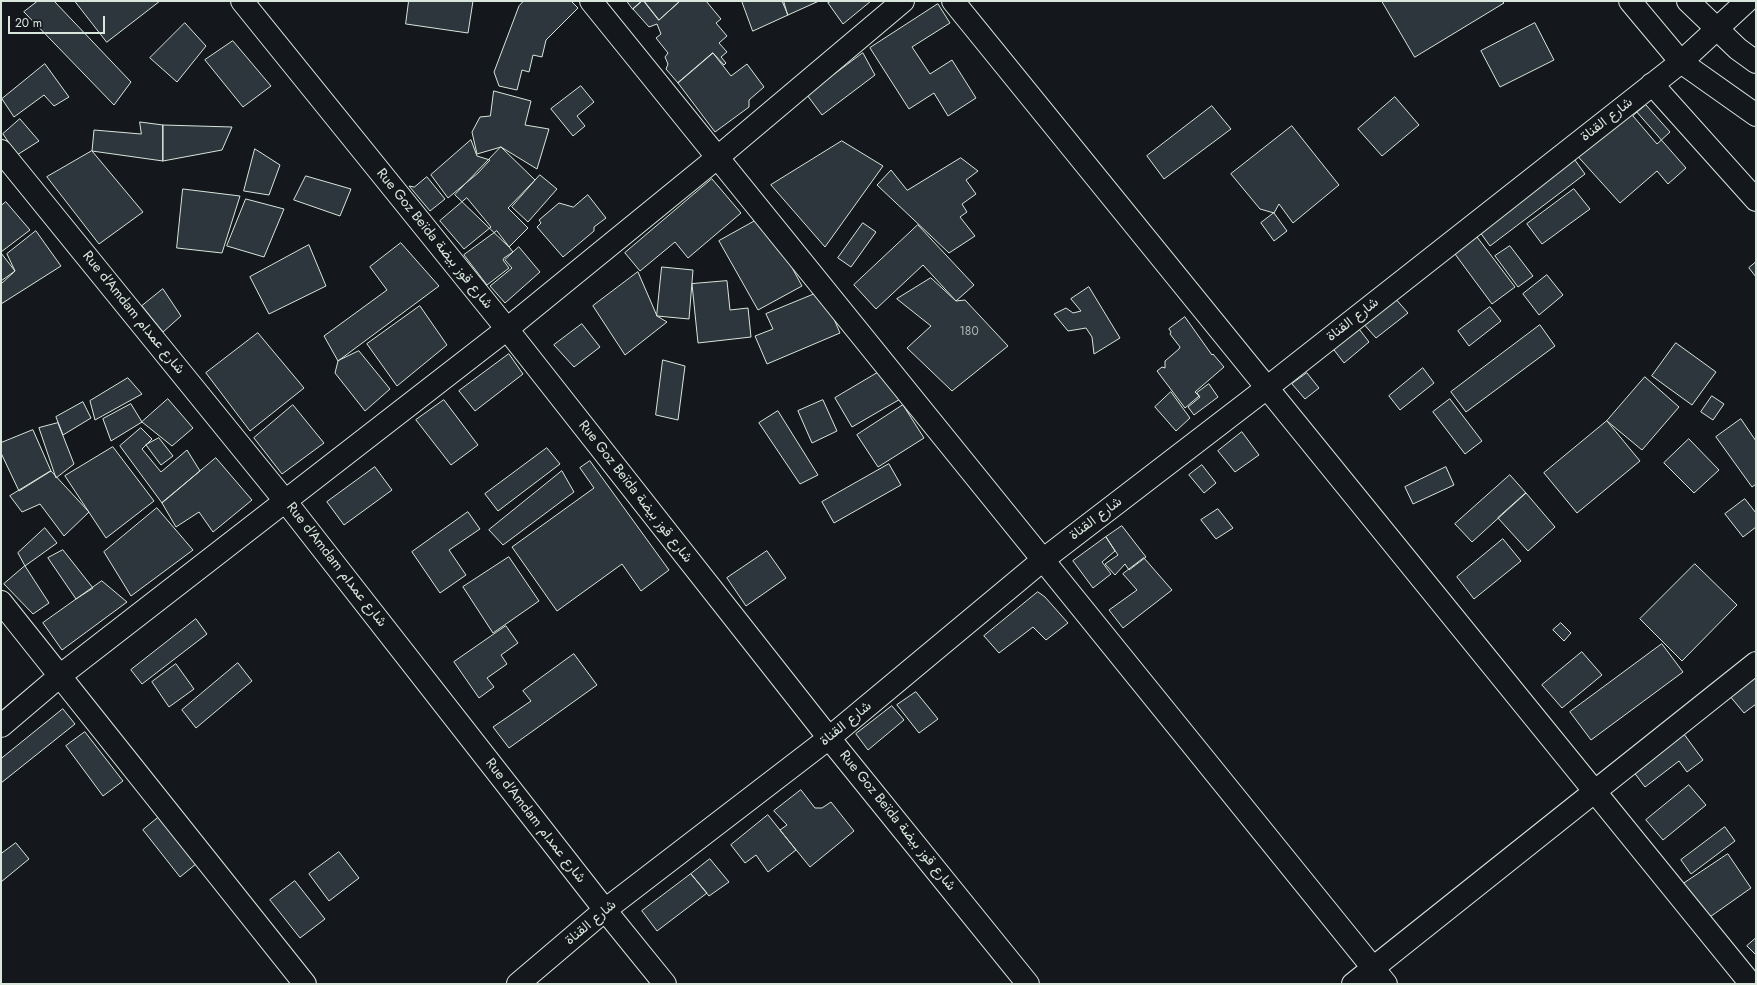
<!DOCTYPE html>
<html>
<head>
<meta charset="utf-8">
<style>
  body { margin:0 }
  #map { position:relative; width:1757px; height:985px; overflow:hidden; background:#14181c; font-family:Jost,sans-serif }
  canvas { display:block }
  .frame { position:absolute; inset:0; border:2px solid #d8e6dc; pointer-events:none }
  .scale { position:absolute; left:8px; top:16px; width:97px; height:18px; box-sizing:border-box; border:2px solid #d8e6dc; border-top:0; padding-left:5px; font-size:12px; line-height:14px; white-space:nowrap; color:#d8e6dc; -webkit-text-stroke:3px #14181c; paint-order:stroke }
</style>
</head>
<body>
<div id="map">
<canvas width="1757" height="985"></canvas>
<div class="frame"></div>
<div class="scale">20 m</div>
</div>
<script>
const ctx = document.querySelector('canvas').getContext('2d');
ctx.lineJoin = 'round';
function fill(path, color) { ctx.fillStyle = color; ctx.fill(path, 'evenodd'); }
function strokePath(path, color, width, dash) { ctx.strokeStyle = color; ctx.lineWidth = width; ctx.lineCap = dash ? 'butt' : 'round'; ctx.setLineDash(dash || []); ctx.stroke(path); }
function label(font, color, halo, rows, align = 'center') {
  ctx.font = font + ' Jost,Vazirmatn,sans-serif'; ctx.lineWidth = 3; ctx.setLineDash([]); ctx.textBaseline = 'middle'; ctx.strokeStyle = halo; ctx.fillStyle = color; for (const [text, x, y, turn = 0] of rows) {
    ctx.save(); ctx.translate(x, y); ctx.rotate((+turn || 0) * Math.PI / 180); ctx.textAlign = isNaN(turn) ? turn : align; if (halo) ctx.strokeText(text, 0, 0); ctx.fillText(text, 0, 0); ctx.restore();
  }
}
const building = new Path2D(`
  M38 1H54L131 82 114 105 24 12Z
  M75 1H160L107 42Z
  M409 1H473L468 33 406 24Z
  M524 1H571L578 8 546 40 542 57 533 55 529 72 522 70 517 90 499 86 494 72 519 6Z
  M627 1H642L633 9Z
  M642 1H644L659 20 680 1H706L721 19 716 23 727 36 719 43 727 52 721 57 726 63 724 65 713 53 678 83 666 69 668 64 665 57 668 53 656 38 661 34 657 24 649 27 633 9Z
  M644 1H680L659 20Z
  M742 1H782L788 15 753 31Z
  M784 1H819L788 15Z
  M832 1H871L843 24 828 3Z
  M1382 1H1502L1504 3 1415 57Z
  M938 4 950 23 912 47 930 74 952 60 976 98 948 116 934 93 909 109 870 48Z
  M185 23 206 46 177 82 150 58Z
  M1535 23 1554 60 1500 87 1481 51Z
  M233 41 271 86 243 107 205 60Z
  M713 53 731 76 747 64 764 87 749 100V107L715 132 678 83Z
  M863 53 875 75 822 115 807 95Z
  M45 64 69 97 54 106 44 95 14 117 2 99Z
  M581 86 594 102 577 116 585 126 573 136 551 109Z
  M494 91 531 101 525 125 549 129 537 169 501 147 477 154 472 132 480 117 490 116Z
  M1395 97 1419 125 1382 156 1358 129Z
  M1628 102 1686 168 1668 184 1657 171 1620 203 1573 151Z
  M1646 105 1670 132 1657 144 1633 116Z
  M1212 106 1231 129 1164 179 1147 156Z
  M20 119 39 141 17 155 3 134Z
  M140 122 163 125V161L92 151 94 130 141 134Z
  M163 125 232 127 222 150 163 161Z
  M1292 126 1339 185 1293 223 1279 204 1274 213 1260 209 1231 174Z
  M471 140 477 156 490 160 478 173 448 198 431 175Z
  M842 141 883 166 825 247 771 185Z
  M501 147 535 180 508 208 528 228 509 247 455 195Z
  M255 149 280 165 269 195 244 191Z
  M92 151 143 212 99 244 47 177Z
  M1572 156 1585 174 1490 246 1477 228Z
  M961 158 978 171 966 180 976 194 962 204 967 212 960 217 975 236 949 253 877 185 891 170 907 190Z
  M540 175 557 189 528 222 512 207Z
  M306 176 351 189 340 216 294 200Z
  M427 177 445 199 430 211 409 186 414 187Z
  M712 179 741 213 688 258 675 242 640 271 625 253Z
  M183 189 240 196 222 253 177 248Z
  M1574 189 1590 209 1542 244 1527 224Z
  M588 195 606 218 594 227V231L563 257 537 227 541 223 539 220 559 203 573 207Z
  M467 198 491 227 464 249 440 221Z
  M246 199 284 209 264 257 227 246Z
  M6 202 30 230 1 252V206Z
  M1274 213 1287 231 1274 241 1261 223Z
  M764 216 802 286 758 310 719 241Z
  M863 223 876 232 851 267 838 258Z
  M918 225 974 285 956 301 923 265 876 309 854 285Z
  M36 231 61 266 1 304V284L15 271 7 254Z
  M497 231 513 252 504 258 503 260 509 268 487 285 464 255Z
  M1474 233 1515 287 1492 304 1452 250Z
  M401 243 439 286 338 361 324 336 387 290 370 267Z
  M309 245 326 286 269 314 250 277Z
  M1510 246 1533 276 1518 287 1495 256Z
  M519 247 540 272 505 303 490 286 512 268 505 260Z
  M1 253 15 271 1 281Z
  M1756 262V277L1749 268Z
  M662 267 693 270 689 319 657 316Z
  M638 272 657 316 667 322 625 355 593 306Z
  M1547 275 1563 295 1539 315 1523 294Z
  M931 278 956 301 965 300 1008 346 952 391 907 348 931 326 897 299Z
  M727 281 730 310 748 308 751 337 698 343 692 284Z
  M1089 287 1120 338 1094 354 1092 337 1086 328 1068 331 1054 314 1066 308 1073 313 1081 311 1071 299Z
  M163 289 181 316 163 332 142 306Z
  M822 291 840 333 767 364 755 336 773 329 766 314Z
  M1394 297 1408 313 1376 338 1362 322Z
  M420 306 447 345 397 386 367 344Z
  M1490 307 1501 321 1469 346 1458 331Z
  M1185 317 1212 355 1213 354 1224 367 1195 392 1199 396 1185 408 1157 371 1162 367 1165 368V361L1179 349 1180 347 1170 334 1171 332 1169 329Z
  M582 324 600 347 574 367 554 345Z
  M1356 325 1369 342 1344 363 1331 346Z
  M1540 325 1555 346 1466 412 1451 392Z
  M258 333 304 388 250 431 206 373Z
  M1676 343 1716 372 1692 405 1652 376Z
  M359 351 390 389 365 411 335 373 338 361Z
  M509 354 523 374 475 411 459 391Z
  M663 360 685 366 678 420 656 415Z
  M1423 368 1434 383 1400 410 1389 396Z
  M884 369 902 398 852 427 835 398Z
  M1307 373 1319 388 1305 399 1292 384Z
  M1645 377 1679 407 1642 450 1607 421Z
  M128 378 142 394 95 420 90 401Z
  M1209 384 1218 397 1194 415 1188 407 1200 397 1197 393Z
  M1171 392 1190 418 1176 431 1155 407Z
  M1712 396 1724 404 1713 420 1701 412Z
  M168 399 193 428 172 446 142 422Z
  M1450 399 1482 441 1465 454 1433 412Z
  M444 400 478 445 451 465 416 420Z
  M823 400 837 431 812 443 798 411Z
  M83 402 91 418 63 435 56 417Z
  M131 404 142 422 111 441 103 419Z
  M293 405 324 443 282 474 254 438Z
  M903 405 924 438 878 467 857 435Z
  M778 411 818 475 800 484 759 423Z
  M1741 419 1756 441V484L1752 487 1716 437Z
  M1607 421 1640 461 1577 513 1544 473Z
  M58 423 74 464 56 478 39 428Z
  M141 428 152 439 142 449 161 472 187 450 200 471 162 503 120 446Z
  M33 430 51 471 19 491 1 453V443Z
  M1242 432 1259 455 1235 472 1218 451Z
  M159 438 173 456 161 465 146 445Z
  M1689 439 1719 470 1694 493 1664 463Z
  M113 447 154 501 106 538 65 476Z
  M547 448 560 464 498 511 485 494Z
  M216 458 252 500 213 532 199 512 176 527 162 503Z
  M590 461 669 570 641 591 622 564 557 611 512 547 594 488 580 468Z
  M889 464 901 485 834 523 822 502Z
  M1202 465 1216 483 1204 493 1189 475Z
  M375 467 392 490 344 525 327 502Z
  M1446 467 1454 485 1413 504 1405 487Z
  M51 471 89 512 64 536 40 504 22 512 10 496Z
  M562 471 574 492 503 545 489 530Z
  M1510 475 1526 493 1472 542 1455 524Z
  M1526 493 1555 527 1528 551 1498 518Z
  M1745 499 1756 513V527L1743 537 1725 514Z
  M157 508 193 550 131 596 104 552Z
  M1218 509 1233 528 1216 539 1201 520Z
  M468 512 480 529 449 550 466 575 440 593 412 552Z
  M1122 526 1146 557 1129 570 1125 564 1115 575 1105 564 1118 555 1106 537Z
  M45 528 57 543 25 566 18 553Z
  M1106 537 1115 551 1102 562 1111 574 1093 588 1073 561Z
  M1503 539 1521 561 1474 599 1457 577Z
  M63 550 93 588 76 599 48 558Z
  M767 551 786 578 746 606 727 578Z
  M509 557 539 601 493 633 463 587Z
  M1144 558 1172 590 1123 628 1109 610 1137 590 1123 574Z
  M1695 564 1737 605 1682 661 1640 619Z
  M25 566 49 603 33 614 4 584Z
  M102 581 127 602 62 650 43 623Z
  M1038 592 1045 597 1068 623 1046 640 1033 627 999 653 984 636Z
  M196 619 207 634 142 684 131 670Z
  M1561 623 1571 633 1564 641 1553 630Z
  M506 626 518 643 501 655 507 664 487 678 494 687 479 698 454 662Z
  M1662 644 1683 672 1591 740 1570 712Z
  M1582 652 1602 675 1562 708 1542 685Z
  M574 654 597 685 509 748 493 727 531 701 523 691Z
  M238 663 252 681 196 728 182 710Z
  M176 664 194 689 169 707 152 682Z
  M1756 675V704L1744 713 1729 695Z
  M916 692 938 719 919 733 897 705Z
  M892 706 904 720 868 750 856 734Z
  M63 709 75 724 1 783V759Z
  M1681 730 1703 760 1687 772 1679 761 1645 787 1630 767Z
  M85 732 123 781 103 796 66 746Z
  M1689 785 1706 805 1663 840 1646 820Z
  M801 790 815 808H822L831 802 854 831 810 867 780 830 787 825 774 811Z
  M768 815 796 850 768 872 756 855 745 863 731 845Z
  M159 817 196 864 180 877 143 830Z
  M1725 827 1735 841 1691 874 1681 860Z
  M16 843 29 859 1 882V854Z
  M339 852 359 878 329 901 309 874Z
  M1728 854 1751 888 1707 919 1683 884Z
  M710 859 729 882 709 896 691 874Z
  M691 874 707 893 657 931 642 911Z
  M295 881 325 919 300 938 270 900Z
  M1756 938V955L1747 946Z`);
fill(building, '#2c363c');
strokePath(building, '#d8e6dc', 1);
const minor = new Path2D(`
  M242 1 507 329 829 738 1028 984
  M591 1 1386 984
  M953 1 1751 984
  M1652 84 1756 200
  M1 151 286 502 605 910 665 984
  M1 602 305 984
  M1 726 61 675 507 329 718 157 903 1
  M518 984 605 910 829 738 1044 559 1268 387 1681 62 1747 1
  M1353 984 1756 663`);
const major = new Path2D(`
  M1630 1 1681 62 1756 115
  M1688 1 1738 49 1756 62`);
strokePath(minor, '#d8e6dc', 24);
strokePath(major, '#d8e6dc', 24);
strokePath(minor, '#14181c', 22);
strokePath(major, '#14181c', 22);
label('12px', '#adbab4', null, [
  ["180",969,332]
]);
label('14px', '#d8e6dc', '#14181c', [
  ["شارع القناة",1607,120,-38],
  ["Rue Goz Beïda شارع قوز بيضة",434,239,51],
  ["Rue d'Amdam شارع عمدام",133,313,51],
  ["شارع القناة",1353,320,-38],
  ["Rue Goz Beïda شارع قوز بيضة",635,492,52],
  ["شارع القناة",1096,519,-37],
  ["Rue d'Amdam شارع عمدام",336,565,52],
  ["شارع القناة",846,724,-39],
  ["Rue d'Amdam شارع عمدام",535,821,52],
  ["Rue Goz Beïda شارع قوز بيضة",897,821,51],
  ["شارع القناة",591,923,-40]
]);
</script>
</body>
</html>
